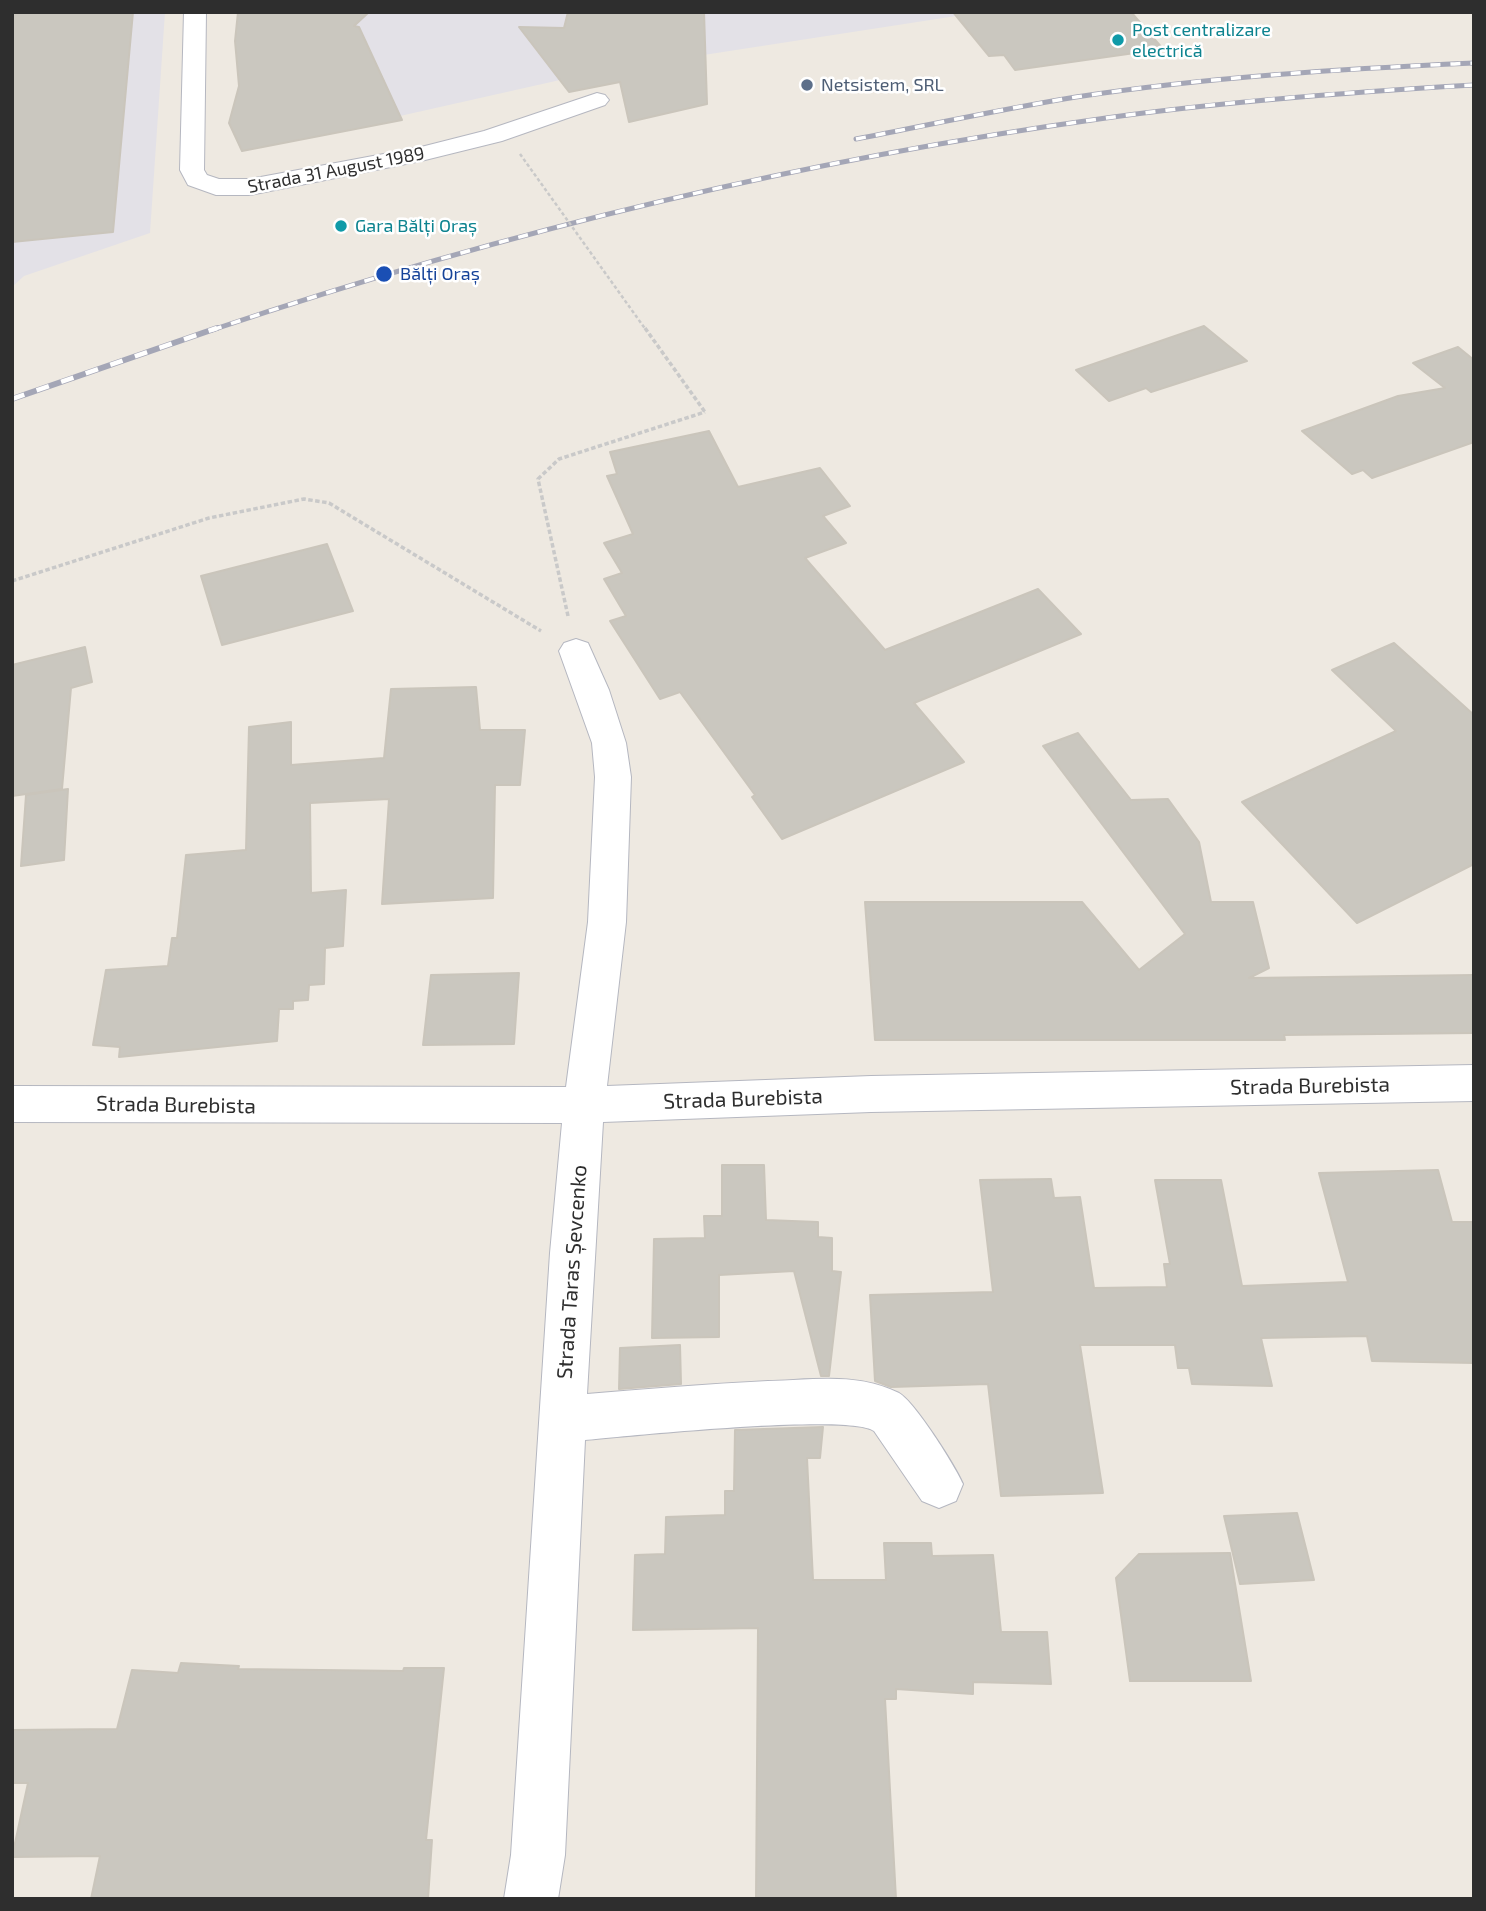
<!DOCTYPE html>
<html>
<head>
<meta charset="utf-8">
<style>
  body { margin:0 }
  #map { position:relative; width:1486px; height:1911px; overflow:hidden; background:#eee9e1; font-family:"Exo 2",sans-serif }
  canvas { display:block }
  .frame { position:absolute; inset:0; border:14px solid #2e2e2e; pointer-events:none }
</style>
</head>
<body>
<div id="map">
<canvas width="1486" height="1911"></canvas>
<div class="frame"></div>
</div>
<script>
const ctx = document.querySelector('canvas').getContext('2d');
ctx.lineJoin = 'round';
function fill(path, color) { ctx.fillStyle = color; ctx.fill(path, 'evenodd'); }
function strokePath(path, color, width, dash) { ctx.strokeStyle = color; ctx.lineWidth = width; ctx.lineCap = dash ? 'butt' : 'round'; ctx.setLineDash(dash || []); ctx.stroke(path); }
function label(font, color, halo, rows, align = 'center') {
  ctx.font = font + ' "Exo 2",sans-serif'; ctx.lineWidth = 5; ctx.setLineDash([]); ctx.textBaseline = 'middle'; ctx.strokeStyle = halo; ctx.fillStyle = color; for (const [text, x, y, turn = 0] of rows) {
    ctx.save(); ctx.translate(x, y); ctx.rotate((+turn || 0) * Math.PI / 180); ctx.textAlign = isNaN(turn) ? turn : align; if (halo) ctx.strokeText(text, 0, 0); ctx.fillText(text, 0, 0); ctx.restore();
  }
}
fill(new Path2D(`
  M12 12H165L150 233 24 276 12 287Z
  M242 12H982L600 71 400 116Z`), '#e3e1e7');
const building = new Path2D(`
  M12 12H133L113 232 12 242Z
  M238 12H369L354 26 359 27 402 120 242 151 229 123 239 86 235 41Z
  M568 12H704L707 104 629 122 620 82 569 92 519 27 564 28Z
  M953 12H1131L1163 49 1015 70 1004 55 989 56Z
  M1204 326 1247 361 1151 392 1146 388 1109 401 1076 370Z
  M1458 347 1474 360V442L1372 478 1363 470 1352 474 1302 431 1398 396 1445 388 1413 363Z
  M709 431 738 487 820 468 850 506 823 516 846 543 805 558 885 650 1038 589 1081 634 914 703 964 762 782 839 752 797 755 795 680 692 660 699 610 621 626 616 604 579 622 573 604 543 633 534 607 476 617 474 610 452Z
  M327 544 353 611 222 645 201 576Z
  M1394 643 1474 715V864L1357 923 1242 802 1396 731 1332 670Z
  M85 647 92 682 71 688 62 789 12 796V665Z
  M476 687 480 730H525L520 785H495L493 898 382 904 389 799 310 803 311 893 346 890 343 946 325 948 324 984 309 985 308 1000 293 1001V1009H279L277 1041 119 1057 120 1047 93 1045 106 970 168 966 172 938H177L186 855 246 850 249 727 291 722V765L384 758 391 689Z
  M1078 733 1131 800 1168 799 1199 842 1211 902H1253L1269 968 1249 978 1474 975V1033L1284 1035 1285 1040H875L865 902H1082L1139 970 1185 934 1043 746Z
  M68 789 64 860 21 866 26 795Z
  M519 973 514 1044 423 1045 431 975Z
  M722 1165H764L766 1220 818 1222V1237L832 1238V1271L841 1272 829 1376H821L794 1271 719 1275V1337L652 1338 654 1239 705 1238 704 1216H722Z
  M1438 1170 1452 1222H1474V1363L1372 1361 1367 1336 1261 1338 1272 1386 1192 1384 1189 1368H1178L1175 1345H1080L1103 1493 1001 1496 988 1384 891 1387 875 1381 870 1295 993 1292 980 1180 1051 1179 1054 1198 1080 1197 1094 1288 1167 1287 1164 1264H1170L1155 1180H1221L1242 1286 1348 1282 1319 1173Z
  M680 1345 681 1384 619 1389 620 1348Z
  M823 1427 820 1458H807L813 1580H886L884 1543H931L932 1556 993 1555 1001 1632H1047L1051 1684 973 1682V1694L896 1689V1699H885L896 1899H756L758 1628 633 1630 635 1555 665 1554 666 1517 725 1515V1491H734L735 1430Z
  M1297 1513 1314 1580 1240 1584 1224 1516Z
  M1230 1553 1251 1681H1130L1116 1578 1139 1554Z
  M181 1663 239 1666 238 1669 403 1671 404 1668H444L426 1840H432L428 1899H91L100 1856 12 1857 28 1783H12V1730L117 1729 132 1670 178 1673Z`);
fill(building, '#cac7bf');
strokePath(building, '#cac5bb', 2);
const minor = new Path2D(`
  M184 12H206L204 170 207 175 219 179H250L421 147 484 131 597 93 605 95 609 100 605 105 502 141 421 161 250 195H216L188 185 180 170Z
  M576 639 588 643 609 690 626 743 631 777 626 922 607 1086 871 1076 1474 1065V1101L871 1112 603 1122 587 1394C647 1389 708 1384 768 1381 812 1380 858 1372 899 1393 915 1402 955 1466 963 1484L956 1501 939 1508 922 1501 874 1431C849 1413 628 1436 585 1440L565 1855 558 1899H504L511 1855 550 1253 562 1123 12 1122V1086L566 1087 588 922 595 777 592 743 559 651 564 643Z`);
strokePath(minor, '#b5b7c0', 2);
strokePath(new Path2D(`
  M12 581 209 518 304 499 329 503 541 631
  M568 616 538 479 559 459 705 412`), '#c9c9c9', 3.5, [4.5, 2.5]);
fill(minor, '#fff');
const railFar1 = new Path2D(`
  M856 139C929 125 1002 109 1076 97 1208 77 1341 69 1474 63
  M212 330C503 232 801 160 1106 118 1228 101 1351 92 1474 85`);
const rail = new Path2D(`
  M12 399 217 328`);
strokePath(railFar1, '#a4a6b6', 5);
strokePath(rail, '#a4a6b6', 6);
strokePath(railFar1, '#fff', 3.5, [10]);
strokePath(rail, '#fff', 4.5, [13]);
strokePath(new Path2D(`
  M520 154 646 330`), '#c9c9c9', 2.5, [3.5, 2.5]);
strokePath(new Path2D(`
  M645 328 705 412`), '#c9c9c9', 3.5, [4.5, 2.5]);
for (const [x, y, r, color] of [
  [1118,40,7,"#0f9aa8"],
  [807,85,7,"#5c6f8a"],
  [341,226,7,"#0f9aa8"],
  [384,274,9,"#1a4fb4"]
]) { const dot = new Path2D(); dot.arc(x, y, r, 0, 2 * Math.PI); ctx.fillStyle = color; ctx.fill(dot); strokePath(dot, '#fff', 2.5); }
label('18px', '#0d838f', '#fff', [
  ["Post centralizare",1132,30],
  ["electrică",1132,51],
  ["Gara Bălți Oraș",355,226]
], 'left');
label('18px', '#4e5e75', '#fff', [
  ["Netsistem, SRL",821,85]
], 'left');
label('18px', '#2e2e2e', '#fff', [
  ["Strada 31 August 1989",336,170,-11]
]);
label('18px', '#164399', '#fff', [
  ["Bălți Oraș",400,274]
], 'left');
label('21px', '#2e2e2e', '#fff', [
  ["Strada Burebista",1310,1086,-1],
  ["Strada Burebista",743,1099,-2],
  ["Strada Burebista",176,1105,1],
  ["Strada Taras Șevcenko",572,1272,-86]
]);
</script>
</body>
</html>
